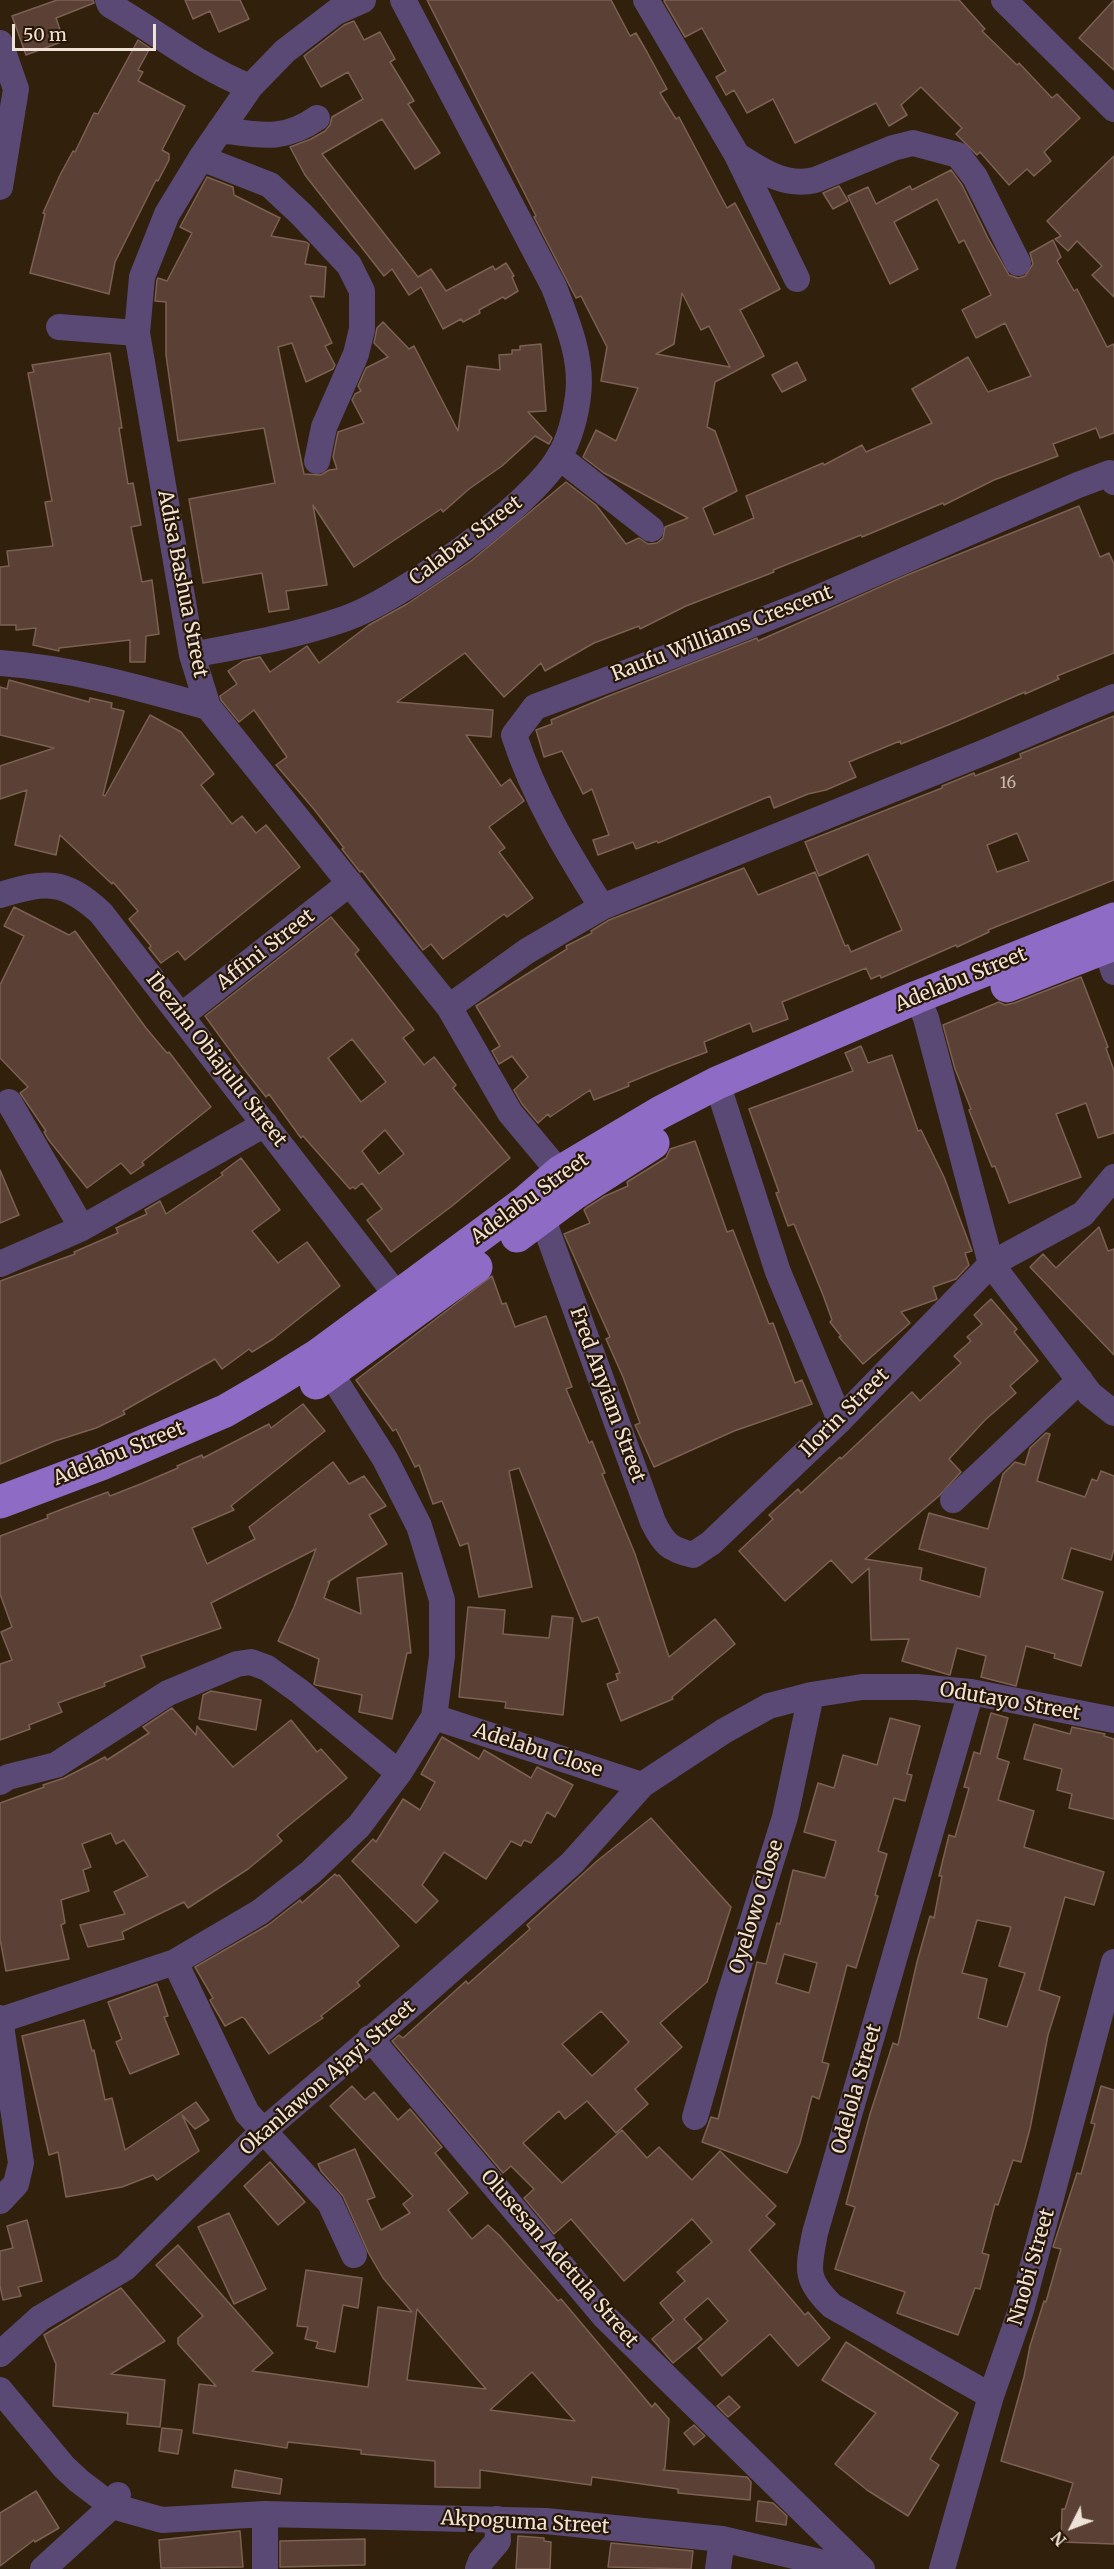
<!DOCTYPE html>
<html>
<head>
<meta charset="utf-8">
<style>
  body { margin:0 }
  #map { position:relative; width:1114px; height:2569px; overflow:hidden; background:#31200b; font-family:Merriweather,serif }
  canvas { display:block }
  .north { position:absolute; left:1042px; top:2497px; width:60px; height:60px; -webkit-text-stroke:4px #271603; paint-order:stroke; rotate:228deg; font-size:16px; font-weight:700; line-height:24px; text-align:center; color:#efe3d7 }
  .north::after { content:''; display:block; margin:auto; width:21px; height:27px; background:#efe3d7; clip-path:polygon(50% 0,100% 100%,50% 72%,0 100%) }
  .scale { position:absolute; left:12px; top:24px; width:144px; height:27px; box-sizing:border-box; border:3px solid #efe3d7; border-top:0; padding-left:8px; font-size:18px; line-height:21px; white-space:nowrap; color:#efe3d7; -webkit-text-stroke:4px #271603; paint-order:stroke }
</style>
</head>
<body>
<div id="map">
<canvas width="1114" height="2569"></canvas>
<div class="north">N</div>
<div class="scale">50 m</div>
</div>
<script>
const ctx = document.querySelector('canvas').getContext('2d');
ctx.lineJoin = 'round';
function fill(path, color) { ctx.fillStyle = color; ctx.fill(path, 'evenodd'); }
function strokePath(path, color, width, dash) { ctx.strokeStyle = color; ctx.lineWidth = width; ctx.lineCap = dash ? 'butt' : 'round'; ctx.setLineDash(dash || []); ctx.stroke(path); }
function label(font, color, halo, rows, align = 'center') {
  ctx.font = font + ' Merriweather,serif'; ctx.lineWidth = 4.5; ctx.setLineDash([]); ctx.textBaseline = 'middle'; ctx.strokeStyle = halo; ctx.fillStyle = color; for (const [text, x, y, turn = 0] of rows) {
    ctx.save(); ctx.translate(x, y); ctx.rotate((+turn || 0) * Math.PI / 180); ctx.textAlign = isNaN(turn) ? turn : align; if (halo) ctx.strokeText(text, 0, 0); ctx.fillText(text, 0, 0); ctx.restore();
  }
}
const building = new Path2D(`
  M57 0H93L94 3 56 18 64 41 26 55 12 16Z
  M185 0H240L249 19 219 32 210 11 193 19Z
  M427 0H611L630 36 636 33 647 52 667 89 660 93 676 119 679 117 727 208 735 203 780 289 740 310 764 356 715 382 707 427 715 431 737 491 703 508 714 535 754 518 746 496 823 463 824 465 862 445 866 452 932 423 912 389 968 357 988 392 1031 376 1005 323 976 338 962 310 991 295 964 240 959 243 937 199 894 222 918 269 890 284 848 196 868 187 876 204 910 186 912 190 951 170 962 185 988 238 1009 275 1018 278 1025 276 1033 264 1030 253 1053 240 1061 257 1057 261 1074 291 1077 289 1107 347 1114 344V433L1100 438 1096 428 1053 444 1058 456 994 480 944 505 943 503 862 537 861 535 773 570 774 572 686 606 640 629 639 626 594 643 545 671 541 663 504 697 465 653 397 702 493 710 491 737 466 735 501 786 510 779 524 801 489 827 505 848 499 852 533 898 507 917 504 914 443 959 431 944 423 950 362 871 360 872 342 849 344 848 313 808 276 765 287 757 254 710 239 722 221 700 220 696 237 684 228 671 243 661 260 657 270 672 307 646 319 663 369 625 407 604 471 561 566 482 596 505 626 544 639 538 648 544 657 543 663 538 665 527 688 518 604 473 583 457 596 430 616 441 638 388 601 381 607 347 581 296 576 298 534 217 536 216ZM682 293 701 330 709 326 730 367 656 354 674 344Z
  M666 0H959L985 29 982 31 1017 65 1019 63 1052 98 1057 94 1080 118 1044 152 1051 161 1034 176 1027 169 1009 185 980 152 977 155 956 134 962 128 921 87 901 105 907 115 889 126 876 103 795 143 773 99 747 113 734 90 726 95 716 77 726 71 702 28 685 37 664 1Z
  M1114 0V70L1079 38Z
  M354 21 364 40 380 32 395 59 390 62 414 101 408 104 440 153 415 169 382 119 322 154 418 277 431 269 446 291 493 266 495 270 506 263 514 276 512 277 518 291 505 299 503 297 479 310 480 313 463 322 461 319 443 329 421 287 409 295 392 269 384 276 305 175 290 147 311 139 325 131 330 125 332 117 363 99 348 72 321 87 304 56 344 25Z
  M138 40 150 48 138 70 143 72 138 81 185 106 162 150 169 154V160L158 181 156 180 115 262 109 294 30 273 45 214 43 213 60 175 73 151 75 152 94 113 98 114Z
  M1114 156V297L1092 275 1102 266 1077 241 1068 251 1055 239 1061 236 1047 221Z
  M207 177 233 187 234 195 280 218 271 236 306 242 309 244 305 264 326 267 324 297 310 296 332 343 325 346 335 365 333 369 306 382 292 343 278 347 304 474 321 475 329 470 337 469 333 457 338 432 364 423 352 400 355 394 361 391 358 386 366 368 388 357 374 343 377 328 383 322 409 349 414 346 458 431 467 366 500 370 499 355 512 354V350H520V346L541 344 546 411 528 412 552 438 549 444 535 436 502 466 469 489 443 512 441 509 354 567 313 505 327 585 286 591 289 609 269 612 262 573 203 583 189 499 275 483 264 428 178 441 166 355V302L155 301 157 280 158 278 167 281 192 233 180 227Z
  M839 186 848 201 833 209 823 193Z
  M110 353 122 428H119L128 484 133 483 141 525 131 527 142 582 152 580 159 634 146 636 145 662H130V640L59 648V651L33 645 36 628 16 630V625H0V567L9 566 7 551 53 546 45 502 52 501 28 373 34 372 32 365Z
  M797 362 806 380 782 392 772 375Z
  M1079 506 1100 557 1109 553 1114 564V653L1057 676 1059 679 1025 694V692L948 725 901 744 900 741 849 762 856 777 826 790 808 794 774 808 770 796 658 843 657 841 636 849 633 842 598 855 593 840 609 835 592 789 583 794 562 751 544 757 536 730 552 724 551 720 606 697 757 638 758 641 907 575Z
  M9 680 89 702 90 698 112 703 111 708 124 711 103 795 105 796 150 715 181 732 214 774 201 785 232 824 242 816 256 833 266 825 300 867 185 960 178 951 161 963 149 948 151 946 129 919 138 911 113 882 112 884 60 835 56 855 15 845 27 790 0 799V766L54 748 0 735V687L7 689Z
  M1114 716V880L988 930 989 932 957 947 956 945 881 978 880 975 871 979 866 968 782 1002 788 1019 753 1032 750 1023 704 1042 707 1052 667 1067 628 1083 629 1086 594 1100 590 1090 550 1117 548 1114 538 1123 522 1104 514 1090 528 1077 512 1056 499 1064 492 1051 500 1046 476 1006 567 949 566 946 592 933 591 931 609 920 744 868 758 895 815 872 845 946 848 945 851 952 902 930 868 854 819 876 805 842 942 788V786L974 773 975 776 1021 758 1020 754ZM1017 833 1029 861 997 872 987 845Z
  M14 907 69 935 75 931 146 1028 167 1053 169 1052 211 1107 142 1162 144 1165 131 1174 121 1163 87 1188 48 1139 44 1132 46 1131 20 1093 28 1087 0 1058V985L24 936 4 926Z
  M331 917 359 950 355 954 414 1030 403 1038 424 1065 434 1057 456 1085 453 1088 510 1158 452 1206 391 1252 367 1220 382 1209 362 1183 355 1189 353 1187 350 1189 303 1136 301 1138 269 1094 266 1097 240 1064 205 1016ZM352 1039 386 1082 361 1102 328 1058ZM385 1130 404 1154 379 1174 362 1151Z
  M1081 977 1108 1047 1106 1048 1114 1071V1133L1098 1138 1086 1103 1056 1114 1081 1177 1009 1203 995 1166 992 1167 969 1110 971 1109 955 1069 943 1025 999 1002 1005 1005 1014 1003Z
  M861 1046 868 1063 892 1055 918 1131 921 1130 944 1177 972 1251 965 1253 969 1265 956 1279 933 1287 937 1299 935 1300 901 1312 910 1323 863 1364 839 1337 841 1336 830 1322 832 1320 823 1295 794 1224 788 1226 776 1193 779 1192 749 1109 853 1071 845 1053Z
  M695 1141 727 1232 733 1230 769 1324 773 1323 795 1383 802 1380 812 1404 734 1431 654 1467 635 1425 640 1423 623 1377 606 1339 610 1337 564 1234 590 1223 584 1210 586 1208 605 1196 628 1186 627 1182 666 1158 670 1149Z
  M241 1158 280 1210 252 1231 278 1263 307 1242 340 1286 273 1339 252 1352 249 1349 222 1369 215 1359 123 1411 125 1414 96 1428 55 1441 0 1464V1281L75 1254 74 1252 118 1233 116 1228 147 1214 145 1210 160 1201 166 1214 223 1175 221 1173Z
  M0 1170 19 1215 0 1223Z
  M1099 1227 1108 1251 1114 1249V1355L1030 1267 1043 1254 1056 1268Z
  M492 1276 502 1304 506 1303 515 1327 546 1316 572 1387 566 1389 589 1443 592 1441 605 1473 602 1474 635 1554 669 1657 715 1619 735 1644 672 1697 673 1699 621 1721 607 1684 618 1680 616 1674 620 1673 598 1617 582 1622 519 1468 509 1471 532 1587 479 1597 468 1543 460 1546 442 1501 433 1504 419 1465 415 1467 396 1429 393 1431 356 1380Z
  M991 1299 1017 1329 1014 1332 1038 1361 1010 1386 1016 1393 985 1420 949 1459 961 1472 939 1496 865 1559 922 1568 920 1580 980 1597 986 1568 919 1549 929 1513 988 1529 1003 1474 1015 1462 1025 1465 1030 1448 1046 1433 1050 1434 1037 1481 1085 1497 1092 1479 1097 1481 1101 1471 1114 1476V1549L1111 1560 1071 1548 1062 1579 1103 1592 1081 1666 1054 1658 1055 1654 1026 1646 1016 1686 981 1677 986 1656 957 1648 950 1675 902 1661 909 1639 871 1640 869 1568 852 1583 831 1560 785 1601 739 1551 773 1519 769 1515 798 1489 801 1493 840 1457 841 1459 912 1392 920 1401 961 1363 954 1356 971 1341 967 1337 982 1324 974 1315Z
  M303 1404 325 1431 231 1506 234 1510 192 1528 207 1564 255 1539 249 1527 333 1462 349 1484 364 1476 386 1506 369 1515 387 1544 328 1582 330 1581 324 1598 361 1614 357 1578 402 1573 411 1653H407L392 1719 359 1712 362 1695 316 1685 314 1684 319 1659 278 1641 294 1607 316 1549 211 1603 221 1628 141 1656 145 1667 104 1683 105 1686 58 1703 62 1712 29 1725 30 1729 0 1740V1664L12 1660 1 1632 12 1627 0 1594V1536L48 1518 47 1515 73 1505 108 1492 110 1496 143 1483 178 1468 177 1466 202 1455 203 1458 269 1424 271 1428Z
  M468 1607 505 1610 503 1634 549 1638 552 1616 573 1618 563 1715 505 1708 506 1702 459 1697Z
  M211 1691 261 1700 256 1730 199 1719 203 1695Z
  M172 1708 196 1735 197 1726 233 1767 291 1720 317 1752 321 1749 347 1778 277 1835 282 1841 248 1869 188 1908 184 1902 122 1932 124 1939 88 1947 80 1925 125 1914 114 1892 148 1876 124 1840 116 1844 111 1833 82 1844 91 1867 83 1870 89 1891 61 1900 65 1923 61 1925 69 1959 6 1971 0 1939V1803L44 1787 43 1785 64 1778 105 1757 107 1760 149 1733 143 1727Z
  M991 1713 1008 1718 997 1758 1009 1762 998 1800 1034 1811 1024 1847 1104 1872 1094 1905 1065 1897 1039 1990 1060 1997 1048 2035 1030 2129 1021 2162 1013 2160 998 2205 995 2204 982 2253 989 2255 980 2289 975 2288 958 2335 897 2313 905 2292 835 2269 855 2207 846 2204 870 2114 893 2043 898 2045 917 1962 930 1916 934 1918 942 1876H939L949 1835 955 1837 969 1788 964 1787 974 1752 980 1754ZM977 1920 1011 1927 999 1966 1025 1973 1007 2027 978 2018 987 1979 962 1973Z
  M890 1718 920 1726 907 1774 912 1775 905 1801 894 1798 878 1851 887 1854 875 1895 878 1896 856 1968 847 1965 822 2062 829 2064 819 2099 812 2096 800 2143 787 2173 702 2142 711 2117 718 2119 757 1962 766 1964 777 1923 780 1924 793 1870 825 1878 836 1841 804 1832 818 1783 834 1788 843 1755 877 1765ZM784 1954 817 1963 809 1993 776 1983Z
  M1034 1724 1070 1734 1072 1727 1105 1734 1104 1736 1114 1739V1819L1069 1808 1072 1794 1057 1790 1062 1769 1024 1759Z
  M442 1737 479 1759 484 1750 531 1778 537 1767 573 1785 555 1817 547 1812 531 1843 524 1840 521 1846 511 1841 486 1879 444 1852 422 1885 438 1901 416 1923 352 1861 373 1839 376 1842 403 1799 420 1810 435 1782 421 1774Z
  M651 1818 731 1907 707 1982 660 2023 682 2047 635 2089 648 2104 616 2133 587 2101 565 2119 559 2111 523 2143 562 2183 622 2130 647 2158 659 2147 692 2180 720 2151 776 2206 766 2216 775 2224 749 2250 805 2315 808 2312 830 2338 798 2366 770 2334 722 2376 698 2348 728 2321 708 2298 684 2319 702 2339 673 2363 652 2339 674 2320 660 2303 685 2281 677 2272 712 2242 692 2219 624 2281 571 2219 554 2234 524 2198 534 2189 511 2166 503 2173 392 2041 399 2035 403 2038 466 1981 468 1984 530 1929 527 1925 597 1861ZM601 2011 629 2042 592 2076 562 2044Z
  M335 1874 337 1876 339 1875 399 1946 357 1982 360 1986 321 2016 323 2018 269 2054 245 2019 242 2017 225 2026 212 2004 210 2000 213 1998 195 1967 268 1925 300 1900 302 1903Z
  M157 1984 168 2016 164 2017 179 2054 130 2074 116 2042 122 2039 108 2002Z
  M84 2020 92 2051 94 2050 105 2100 112 2098 125 2150 196 2102 209 2120 195 2129 182 2115 199 2151 157 2180 153 2175 122 2187 66 2197 58 2152 49 2155 22 2036Z
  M352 2086 365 2100 374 2092 398 2120 410 2109 442 2147 435 2153 468 2193 448 2210 472 2239 488 2225 499 2235 558 2301 561 2299 652 2407 655 2403 669 2419 665 2468 663 2470 747 2477 751 2482 750 2500 678 2493V2489L592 2477 591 2485 480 2470V2488L435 2487V2461L361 2454V2450L288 2442 287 2448 193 2433 199 2384 216 2386 178 2344V2338L203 2316 156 2265 178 2245 273 2353 252 2371 368 2387 378 2307 412 2312 383 2278 368 2252 343 2196 321 2171 318 2164 355 2149 375 2197 367 2200 381 2230 410 2213 403 2204 413 2196 330 2106ZM417 2309 486 2389 407 2380ZM532 2372 575 2421 490 2410Z
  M1101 2086 1114 2090V2544L1061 2542 1062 2509H1065L1073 2483 1001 2461 1024 2377 1030 2346 1044 2301 1046 2302 1061 2249 1053 2247 1077 2173 1081 2174 1095 2124 1091 2123Z
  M270 2162 305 2202 278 2225 244 2186Z
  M229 2213 266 2289 234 2304 198 2227Z
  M27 2220 42 2281 18 2287 21 2296 3 2300 0 2286V2251L13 2248 7 2226Z
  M306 2270 362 2278 358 2308 343 2305 335 2352 316 2348 318 2342 305 2339 308 2327 297 2326Z
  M121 2288 165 2341 111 2374 165 2380 160 2427 127 2424 128 2413 53 2406 56 2364 44 2335Z
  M846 2342 958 2413 930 2459 939 2465 908 2516 867 2490 835 2464 876 2413 822 2380Z
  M729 2396 740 2407 728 2417 717 2406Z
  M694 2425 705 2436 694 2445 684 2433Z
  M162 2428 182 2430 178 2454 159 2451Z
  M235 2470 282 2479 280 2494 232 2487Z
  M36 2491 59 2528 35 2542 34 2540 0 2566V2513Z
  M758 2501 773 2503 787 2516 786 2525 756 2521Z
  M240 2531 243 2567 161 2568 159 2540Z
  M518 2536 544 2538V2541L551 2542 550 2569H516Z
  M365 2539V2565L280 2567V2541Z
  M611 2543 693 2551 691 2569 608 2567Z`);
fill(building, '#5b4035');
strokePath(building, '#7c6053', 1.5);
strokePath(new Path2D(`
  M108 0 110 5C157 32 199 67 250 87
  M363 0 336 12 285 51 250 87 201 158 167 214 142 277 137 333 192 655 208 707 449 1007 510 1113 571 1186
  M646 0 737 155 797 279
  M1004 0 1114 109
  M0 43 16 89 0 187
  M220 130C259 135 283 142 317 118
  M737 155C762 171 785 187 815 180L893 148 913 143 958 155 975 177 1018 263
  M201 158 270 185 302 215 349 265 362 291V329L356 354 324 427 317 461
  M59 327 137 333
  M559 457 651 529
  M192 655C244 645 296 636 347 618 400 599 531 506 559 457 569 441 576 415 578 396 583 358 567 322 554 287L403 0
  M0 663C71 668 140 688 208 707
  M0 895C46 881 64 879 101 913L409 1311
  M602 907C567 852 534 797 514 735L535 707 687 650 811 601 1078 485 1110 473 1114 482
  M1100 931 1114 972
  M917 997 926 1018 991 1264 1090 1394 1114 1413
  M449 1007 527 951 602 907 985 752 1114 697
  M181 1016 350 883
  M717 1083 778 1272 840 1420
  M9 1102 82 1228
  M542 1217 653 1522C664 1544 669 1549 693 1555L711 1543 840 1420 991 1264 1083 1214 1114 1177
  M0 1264 82 1228 265 1124
  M953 1500 1080 1380
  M971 1692 815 2233C808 2269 804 2279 832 2306L991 2396
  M434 1717 642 1785
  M0 1782 8 1777 56 1765 168 1693 237 1664 251 1662 267 1668 299 1691 399 1773
  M175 1962 247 2113 330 2203 354 2255
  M0 2018 21 2163 16 2184 0 2201
  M1 2020 175 1962 260 1912 311 1872 359 1826 399 1773 434 1717 442 1656V1600L419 1526 385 1459 331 1374
  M370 2038 604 2316 862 2569
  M695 2117 729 1997 785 1817 811 1695
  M0 2354 40 2318 125 2268 262 2132 419 1998 572 1863 642 1785 724 1731 769 1706 811 1695 862 1687H917L971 1692 1114 1720
  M0 2390 64 2467 79 2481 112 2506 162 2520 265 2514 546 2521 722 2539 849 2569
  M43 2569 112 2506 118 2495
  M265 2569V2514
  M478 2569 481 2561 498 2541 497 2519
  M718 2569 722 2539
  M942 2569 991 2396 1021 2310 1114 1962`), '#594974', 26);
strokePath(new Path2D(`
  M1007 986 1114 944
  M517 1236 575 1193 653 1143
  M316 1383 476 1267
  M0 1502 101 1464 225 1411 268 1386 318 1355 524 1203 560 1172 661 1112 717 1083 917 997 1114 919`), '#8e6bc4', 33);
label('16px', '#cabaae', null, [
  ["16",1008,783]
]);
label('20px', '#efe3d7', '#271603', [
  ["Calabar Street",466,541,-37],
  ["Adisa Bashua Street",182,584,79],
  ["Raufu Williams Crescent",722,634,-21],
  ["Affini Street",266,950,-38],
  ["Adelabu Street",961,980,-22],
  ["Ibezim Obiajulu Street",216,1060,52],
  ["Adelabu Street",530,1199,-36],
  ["Fred Anyiam Street",607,1395,70],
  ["Ilorin Street",845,1413,-45],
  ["Adelabu Street",119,1454,-22],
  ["Odutayo Street",1010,1702,10],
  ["Adelabu Close",538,1751,18],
  ["Oyelowo Close",757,1907,-73],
  ["Okanlawon Ajayi Street",328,2078,-41],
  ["Odelola Street",857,2089,-74],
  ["Olusesan Adetula Street",559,2259,49],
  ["Nnobi Street",1032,2267,-74],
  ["Akpoguma Street",525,2523,3]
]);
</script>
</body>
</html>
